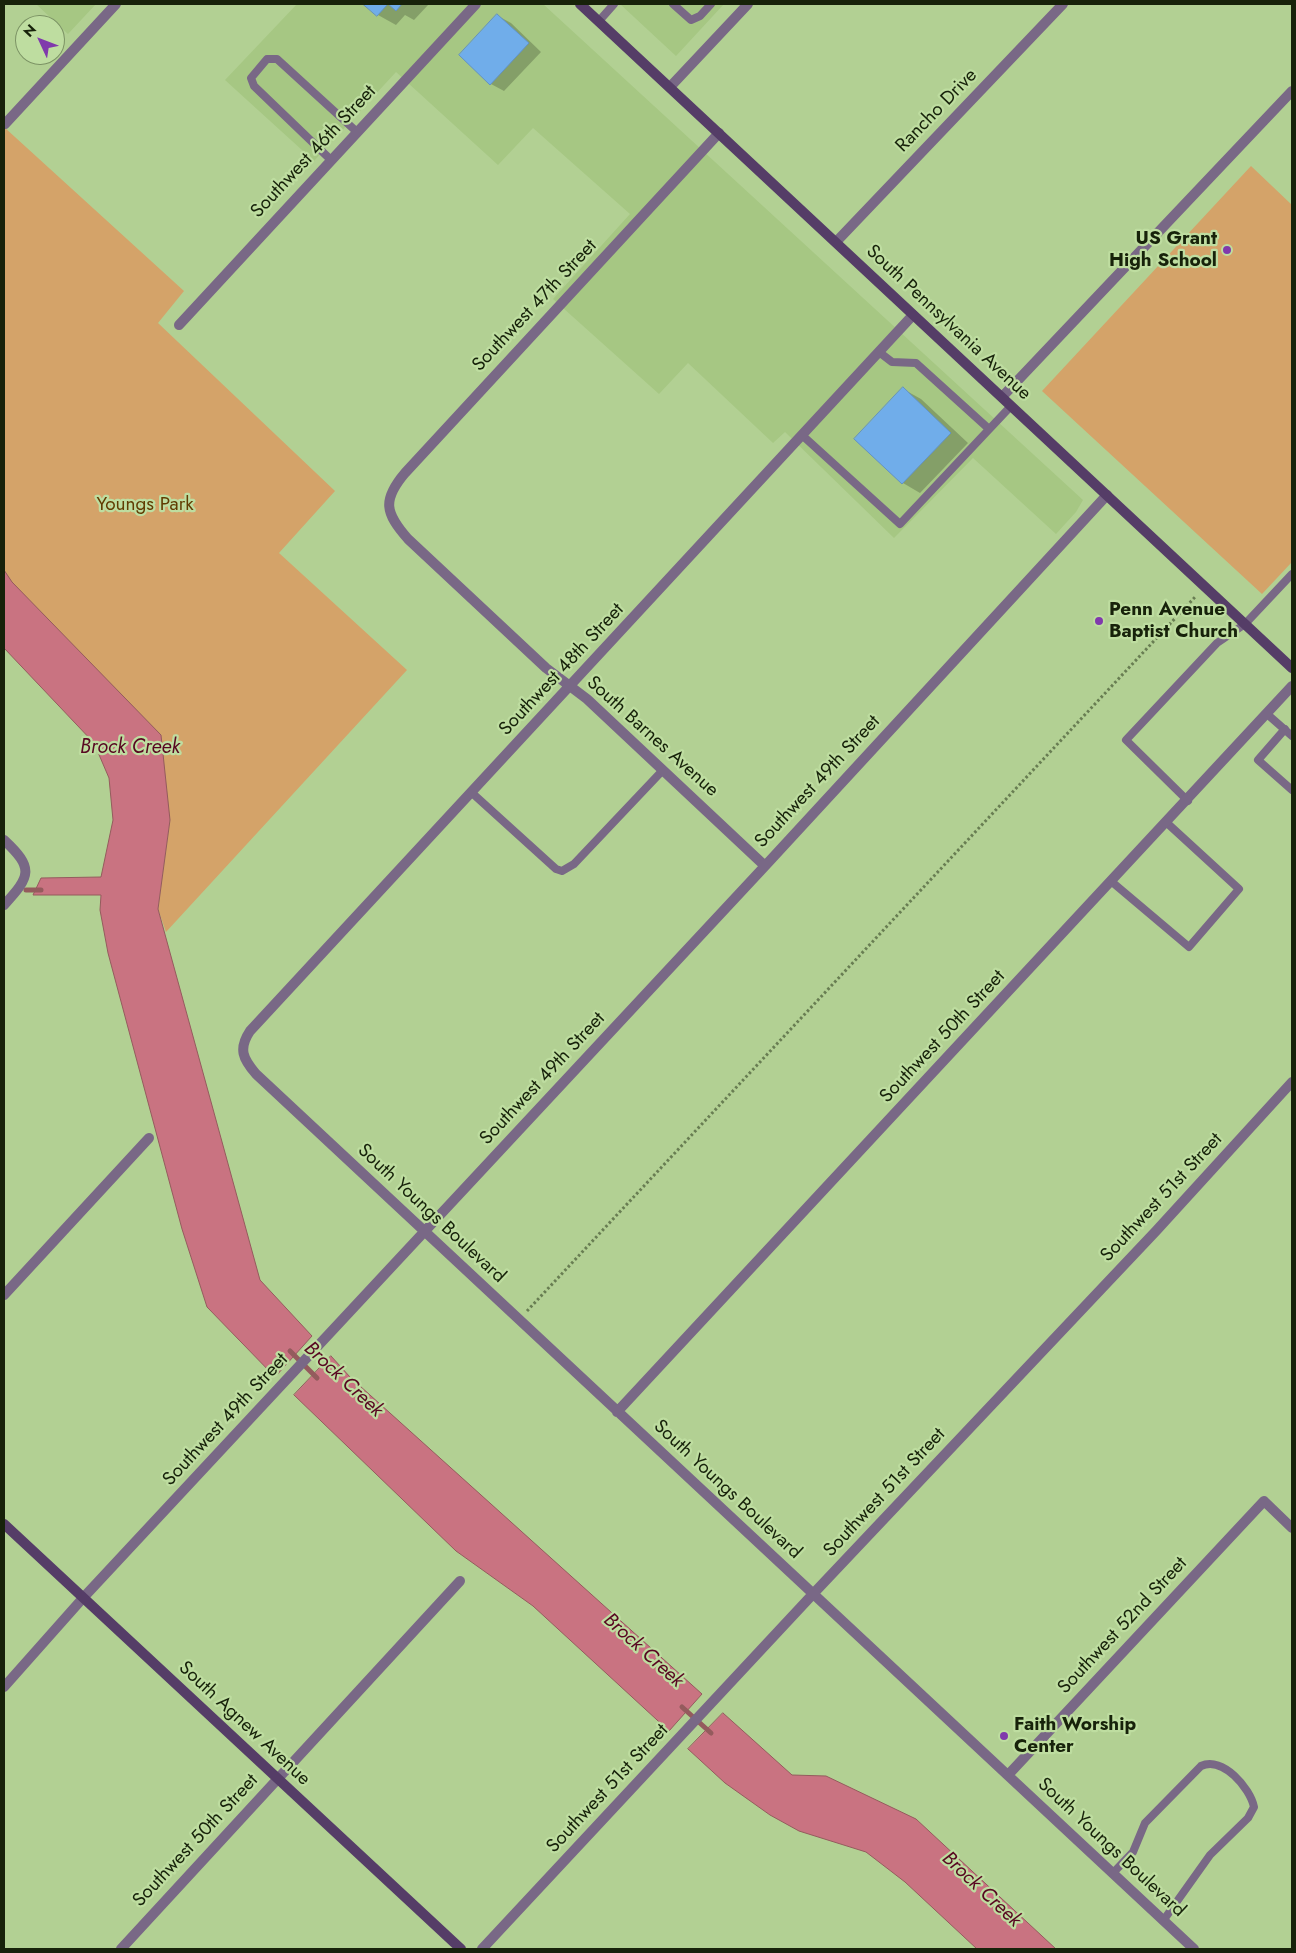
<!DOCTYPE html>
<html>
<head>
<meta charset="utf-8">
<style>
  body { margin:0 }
  #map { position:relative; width:1296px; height:1953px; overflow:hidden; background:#b2d093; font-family:Jost,sans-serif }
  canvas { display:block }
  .frame { position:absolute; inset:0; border:5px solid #17220a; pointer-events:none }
  .north { position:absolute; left:15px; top:15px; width:50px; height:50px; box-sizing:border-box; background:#bedda0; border:1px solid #7b9264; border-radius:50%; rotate:313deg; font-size:14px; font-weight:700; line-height:20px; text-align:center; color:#17220a }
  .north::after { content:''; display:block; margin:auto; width:18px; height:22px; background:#8039ac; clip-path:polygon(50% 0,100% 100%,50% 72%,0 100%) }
</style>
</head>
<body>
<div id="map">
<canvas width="1296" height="1953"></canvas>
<div class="frame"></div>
<div class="north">N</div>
</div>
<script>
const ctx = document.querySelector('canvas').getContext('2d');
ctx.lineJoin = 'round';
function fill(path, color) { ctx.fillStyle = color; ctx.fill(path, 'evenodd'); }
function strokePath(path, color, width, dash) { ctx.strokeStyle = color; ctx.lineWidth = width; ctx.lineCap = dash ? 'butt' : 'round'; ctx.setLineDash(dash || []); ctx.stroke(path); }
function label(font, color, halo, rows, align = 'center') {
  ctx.font = font + ' Jost,sans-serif'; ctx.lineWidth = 4.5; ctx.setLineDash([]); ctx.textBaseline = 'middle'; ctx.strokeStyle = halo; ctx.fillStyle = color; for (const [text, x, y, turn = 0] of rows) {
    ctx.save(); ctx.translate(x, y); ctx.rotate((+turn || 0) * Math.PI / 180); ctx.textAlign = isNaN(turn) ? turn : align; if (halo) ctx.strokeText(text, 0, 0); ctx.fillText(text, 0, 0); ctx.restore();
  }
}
fill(new Path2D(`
  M36 4H96L68 34Z
  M297 4H543L1083 500 1076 512 1056 534 973 458 894 538 785 432 773 443 688 363 659 394 553 299 630 214 533 128 498 165 396 72 314 161 225 80Z
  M620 4H724L676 56Z`), '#a6c783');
fill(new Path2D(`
  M4 127 184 291 158 323 335 491 279 553 407 670 166 932 158 909 170 820 4 587Z
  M1251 166 1292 205V562L1262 594 1042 391Z`), '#d4a369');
const water = new Path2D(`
  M4 570 12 582 161 735 170 820 158 909 260 1280 312 1336 275 1377 207 1307 182 1229 108 953 100 910 101 895H33L41 878 101 877 113 820 109 778 94 743 4 648Z
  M331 1356 350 1377 702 1694 669 1731 533 1606 456 1551 294 1395Z
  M723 1713 792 1775 826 1776 916 1819 1056 1949H977L905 1882 866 1852 799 1831 770 1815 725 1783 688 1749Z`);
fill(water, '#c97381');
strokePath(water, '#945b5d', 1);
fill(new Path2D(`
  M365 4H429L414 20 405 15 396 25 378 15Z
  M498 16 511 23 541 52 504 91 491 84Z
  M903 389 921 399 968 443 920 493 903 483Z`), '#0003');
strokePath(new Path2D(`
  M26 890H41
  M290 1351 317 1378
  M682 1707 711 1733`), '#945b5d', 5);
const building = new Path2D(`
  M363 4H402L396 11 388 4 377 16Z
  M497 14 529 43 490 85 459 55Z
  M903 387 951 433 902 484 854 439Z`);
fill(building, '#70adea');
strokePath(building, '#6392c2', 1);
strokePath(new Path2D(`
  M527 1311 1196 596`), '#687d52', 3, [2.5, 2.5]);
strokePath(new Path2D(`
  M673 4 691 20 700 16 711 4
  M599 21 614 4
  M331 160 254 86 251 78 267 59H277L357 132
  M879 352 892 362 916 363 989 429
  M803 436 900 524 1011 406
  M1267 714 1292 736
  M1285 729 1258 760 1292 790
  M471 792 556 869 562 871 574 864 663 770
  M1188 801 1126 740 1217 643 1245 624 1292 574
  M1112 882 1189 947 1239 889 1167 823
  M1113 1873 1133 1852 1145 1823 1201 1766C1223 1756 1250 1788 1254 1807L1248 1818 1210 1855 1163 1921`), '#796886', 8);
strokePath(new Path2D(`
  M670 87 748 4
  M5 124 116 4
  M719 133 405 473C382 500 385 513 408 539L546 668 587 699 765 866
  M836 242 1063 4
  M913 315 250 1031C238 1049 243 1059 256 1074L1194 1949
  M179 325 476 4
  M1002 397 1292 91
  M4 840C34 868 31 876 4 905
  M4 1295 149 1138
  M617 1412 1292 686
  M4 1687 83 1598 765 866 1107 495
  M1008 1775 1264 1501 1292 1528
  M121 1949 460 1581
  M482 1949 813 1594 1156 1231 1292 1082`), '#796886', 10);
strokePath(new Path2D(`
  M580 4 1292 668
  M4 1524 461 1949`), '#553d67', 10);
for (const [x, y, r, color] of [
  [1227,250,5,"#8039ac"],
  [1099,621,5,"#8039ac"],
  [1004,1736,5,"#8039ac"]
]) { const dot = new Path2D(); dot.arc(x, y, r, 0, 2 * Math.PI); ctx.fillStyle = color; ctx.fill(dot); strokePath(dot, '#bedda0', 2); }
label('19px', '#17220a', '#bedda0', [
  ["Rancho Drive",937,111,-46],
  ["Southwest 46th Street",314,152,-47],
  ["Southwest 47th Street",535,306,-47],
  ["South Pennsylvania Avenue",948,323,43],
  ["Southwest 48th Street",562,670,-47],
  ["South Barnes Avenue",652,737,42],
  ["Southwest 49th Street",818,782,-47],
  ["Southwest 50th Street",943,1037,-47],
  ["Southwest 49th Street",543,1079,-47],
  ["Southwest 51st Street",1162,1198,-47],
  ["South Youngs Boulevard",431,1214,43],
  ["Southwest 49th Street",226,1420,-47],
  ["South Youngs Boulevard",727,1490,43],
  ["Southwest 51st Street",885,1493,-47],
  ["Southwest 52nd Street",1123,1626,-47],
  ["South Agnew Avenue",244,1724,43],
  ["Southwest 51st Street",608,1789,-47],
  ["Southwest 50th Street",196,1841,-47],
  ["South Youngs Boulevard",1111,1848,43]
]);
label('bold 19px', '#17220a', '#bedda0', [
  ["US Grant",1217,239,"right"],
  ["High School",1217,261,"right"],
  ["Penn Avenue",1109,610],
  ["Baptist Church",1109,632],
  ["Faith Worship",1014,1725],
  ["Center",1014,1747]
], 'left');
label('19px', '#613c02', '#bedda0', [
  ["Youngs Park",145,505]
]);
label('italic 20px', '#580721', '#bedda0', [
  ["Brock Creek",130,748],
  ["Brock Creek",343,1380,43],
  ["Brock Creek",643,1651,42],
  ["Brock Creek",981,1890,43]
]);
</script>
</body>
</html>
